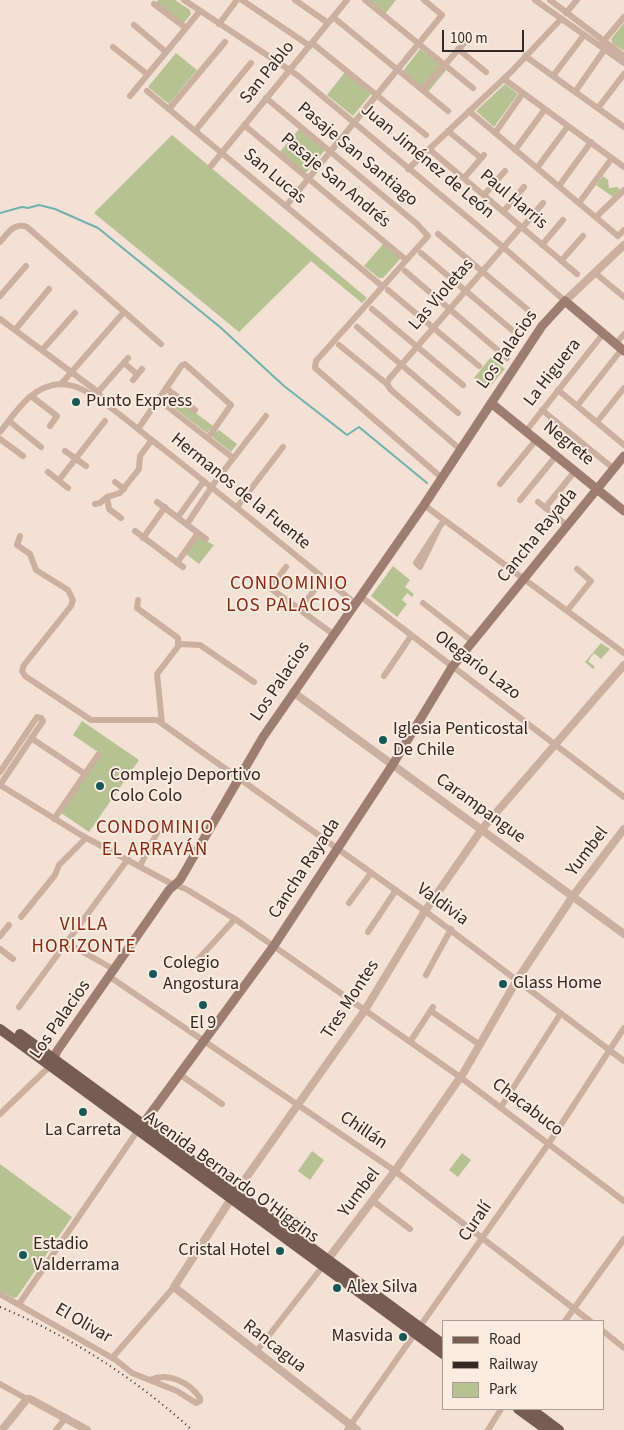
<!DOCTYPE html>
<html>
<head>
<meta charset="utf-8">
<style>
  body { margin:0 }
  #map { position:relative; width:624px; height:1430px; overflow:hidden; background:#f2e1d4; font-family:"Source Sans 3",sans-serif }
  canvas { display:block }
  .legend { position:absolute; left:442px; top:1320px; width:162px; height:90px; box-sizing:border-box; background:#faece0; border:1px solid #ab9d95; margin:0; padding:6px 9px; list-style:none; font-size:15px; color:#342724 }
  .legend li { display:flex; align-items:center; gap:10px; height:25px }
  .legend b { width:25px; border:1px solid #ab9d95 }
  .scale { position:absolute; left:442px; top:30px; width:82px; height:22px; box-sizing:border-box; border:2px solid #342724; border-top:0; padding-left:6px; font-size:15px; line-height:18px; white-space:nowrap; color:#342724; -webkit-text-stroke:4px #faece0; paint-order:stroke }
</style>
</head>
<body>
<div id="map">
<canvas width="624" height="1430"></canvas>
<ul class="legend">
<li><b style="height:6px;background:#775c53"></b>Road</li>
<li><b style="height:6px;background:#342724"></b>Railway</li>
<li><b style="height:14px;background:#b7c293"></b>Park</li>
</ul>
<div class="scale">100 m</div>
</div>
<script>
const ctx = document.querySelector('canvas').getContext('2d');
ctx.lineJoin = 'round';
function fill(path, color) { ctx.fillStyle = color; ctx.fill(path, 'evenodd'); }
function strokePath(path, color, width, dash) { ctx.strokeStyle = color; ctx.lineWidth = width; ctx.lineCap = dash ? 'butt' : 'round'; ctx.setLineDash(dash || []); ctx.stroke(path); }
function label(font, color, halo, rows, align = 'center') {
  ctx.font = font + ' "Source Sans 3",sans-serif'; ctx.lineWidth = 4; ctx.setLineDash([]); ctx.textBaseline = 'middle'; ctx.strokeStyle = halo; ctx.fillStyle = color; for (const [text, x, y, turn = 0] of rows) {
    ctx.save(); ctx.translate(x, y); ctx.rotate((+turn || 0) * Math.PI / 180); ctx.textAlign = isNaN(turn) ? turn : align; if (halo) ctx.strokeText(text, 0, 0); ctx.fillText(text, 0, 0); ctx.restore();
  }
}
fill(new Path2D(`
  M158 0H175L190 10 191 14 183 24 156 3Z
  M367 0H396L385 14Z
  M624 23V51L613 44 611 39Z
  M420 49 447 69 428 92 403 71Z
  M176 53 197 70 169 104 148 87Z
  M345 72 371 94 353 116 327 95Z
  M505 84 518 94 494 127 476 111Z
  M299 129 325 150 305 174 279 153Z
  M172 135 367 298 362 303 311 261 239 332 94 213Z
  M603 176 608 180 609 188 617 187 620 189 613 197 596 185Z
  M384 243 401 258 383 278H379L364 266Z
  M491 357 505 369 487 390 474 378Z
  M169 393 213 426 207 433 164 400Z
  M219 430 237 444 231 452 213 438V434Z
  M198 537 214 545 199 564 186 554Z
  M393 566 410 580 405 587 414 594 412 597 407 593 402 600 407 604 397 617 371 596Z
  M601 643 610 649 601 659 594 653 588 661 595 667 593 669 585 662Z
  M82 721 139 760 89 832 61 813 101 754 73 735Z
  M312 1151 324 1160 310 1180 298 1171Z
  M462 1153 471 1160 458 1177 449 1170Z
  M0 1164 72 1217 17 1297 14 1298 0 1291Z`), '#b7c293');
strokePath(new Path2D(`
  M0 213 22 207 28 208 39 205 55 209 98 228 220 327 284 386 347 435 359 427 427 483`), '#71b1ae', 2);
strokePath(new Path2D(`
  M184 0 297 75 503 247 565 301
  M242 0 310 46
  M295 0 328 23
  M365 0 473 88
  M535 0 624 63
  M550 0 624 56
  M154 4 186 28
  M566 13 577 0
  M333 17 448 111
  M219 24 237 0
  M134 25 166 52
  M312 43 426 135
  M602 43 624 17
  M113 47 147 74
  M458 49 486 72
  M525 56 624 127
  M553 76 584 35
  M504 79 624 167
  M422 90 468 39
  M147 91 382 286
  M575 92 605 49
  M130 96 200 11
  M266 98 417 224 428 236 316 361 315 368 442 478
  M598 108 624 74
  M169 109 225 42
  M469 111 618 236 624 230
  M244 125 405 259
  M195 131 251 63
  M448 131 481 158
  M495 133 523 93
  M429 149 577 274
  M515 150 545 109
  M211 166 347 0
  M537 168 568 126
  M408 169 512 71 561 19
  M464 178 484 155
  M559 186 591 142
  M484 195 505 171
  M579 203 612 158
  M286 206 442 15 424 0
  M503 212 524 187
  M596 217 624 190
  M522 228 543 203
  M438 234 528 310
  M0 242C8 233 14 222 27 227L161 344
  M542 245 563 220
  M421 253 512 330
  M561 261 583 236
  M405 271 507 358
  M595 273 624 297
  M388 290 479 366
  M0 296 26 266
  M372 309 463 385
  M0 319 98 392 105 403
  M357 327 458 413
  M15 330 49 289
  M616 344 624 334
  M339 345 387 384 391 390 461 450
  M43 349 75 313
  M124 363 137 374
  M133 380 142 369
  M61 384 124 312
  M387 384 389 379 521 227
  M167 389 195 410
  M558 390 624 445
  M98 392 128 358
  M31 396 57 416 50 426
  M159 400 233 458
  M577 406 622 349
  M542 410 614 469
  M9 421 41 447
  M597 422 624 388
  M138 429 182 365 185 364 231 405 208 438
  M526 431 603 334
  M0 432C16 412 31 386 60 384 71 384 83 389 92 395 117 410 139 431 162 448 227 499 290 551 355 603
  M0 439 23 456
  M65 451 86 466
  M48 472 68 488
  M59 480 105 421
  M115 482 124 489
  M500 484 536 440
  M107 497 109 509 121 518
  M520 500 556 456
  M157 502 206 539
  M538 502 568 526
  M95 504 100 503 107 497 120 493 139 469 140 456 151 441
  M424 505 624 653
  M237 507 283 447
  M545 508 575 471
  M178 517 204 481
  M187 524 215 482 266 416
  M438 530 420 567 416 563 444 520
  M135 531 183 567
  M20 536 17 545 30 554 36 570 68 590 73 600 71 606 24 665 22 671 25 676 91 720H157L425 911 624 1061
  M143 538 165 507
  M177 563 198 533
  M286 567 270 588 333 634
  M360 596 624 797
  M138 600 137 608 178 638V645
  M423 603 473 642
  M300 610 315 589
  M567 611 591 581 577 569
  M384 676 411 636
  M162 723 157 674 180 644 200 645 254 682
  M31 738 85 774
  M0 772 37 717 41 718 43 721 0 785 81 835 170 883 186 889 235 919 460 1077 624 1201
  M54 819 98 755
  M140 866 163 821
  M349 903 371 873
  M21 917 55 875 59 865 86 838
  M368 932 396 890
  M0 936 9 925
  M67 943 115 970
  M0 949 13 959
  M191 967 235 919
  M426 975 451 929
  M110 977 395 1171 590 1321
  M19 1007 128 859
  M431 1011 480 1045
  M410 1042 433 1007
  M179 1074 222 1104
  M501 1107 561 1013
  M0 1114 51 1065
  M373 1201 410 1229
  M0 1294 116 1360 132 1373 177 1391 196 1403 200 1401V1398C189 1382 168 1372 150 1380
  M19 1304 138 1130
  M565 1321 624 1239
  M603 1331 624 1348
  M256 1352 323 1266
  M112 1358 174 1287
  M0 1384 27 1399
  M56 1430 66 1417
  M347 1430 549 1143 624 1028
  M488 1430 501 1409`), '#cbaf9f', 6);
strokePath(new Path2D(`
  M565 301 624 245
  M293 692 624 934
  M325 1263 395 1171 464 1072 517 980 573 896 624 829
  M2 1430 27 1399H30L87 1430
  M357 1430 174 1287 231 1199 365 1010 425 911 482 829 624 665`), '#cbaf9f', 8);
strokePath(new Path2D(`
  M491 403 624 511
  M52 1063 57 1051 169 890 180 880 263 737 424 505 542 326 565 301 624 351
  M140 1128 273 947 393 764 452 667 624 456`), '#9e7d71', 9);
strokePath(new Path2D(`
  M0 1029 443 1354
  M20 1034 443 1344
  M518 1409 547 1430
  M531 1409 559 1430`), '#775c53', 10);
strokePath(new Path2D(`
  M0 1307C70 1336 136 1379 192 1430`), '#342724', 2, [1, 4]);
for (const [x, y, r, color] of [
  [76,402,5,"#165856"],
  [383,740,5,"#165856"],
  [100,786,5,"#165856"],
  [153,974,5,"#165856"],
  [503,984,5,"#165856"],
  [203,1005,5,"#165856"],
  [83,1112,5,"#165856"],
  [280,1251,5,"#165856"],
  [23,1255,5,"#165856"],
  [337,1288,5,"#165856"],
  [403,1337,5,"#165856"]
]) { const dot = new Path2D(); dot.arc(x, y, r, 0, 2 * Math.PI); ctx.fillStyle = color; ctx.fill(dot); strokePath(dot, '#faece0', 2); }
label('18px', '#342724', '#faece0', [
  ["San Pablo",268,73,-51],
  ["Pasaje San Santiago",357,155,40],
  ["Juan Jiménez de León",427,162,40],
  ["San Lucas",274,177,40],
  ["Pasaje San Andrés",335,181,40],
  ["Paul Harris",513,200,40],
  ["Las Violetas",442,295,-49],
  ["Los Palacios",508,350,-55],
  ["La Higuera",553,373,-52],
  ["Negrete",568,444,39],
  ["Hermanos de la Fuente",240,492,39],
  ["Cancha Rayada",538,536,-51],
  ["Olegario Lazo",477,666,37],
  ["Los Palacios",281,682,-56],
  ["Carampangue",480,809,36],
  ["Yumbel",588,852,-53],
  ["Cancha Rayada",305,869,-57],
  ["Valdivia",442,905,36],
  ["Tres Montes",351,1000,-57],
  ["Los Palacios",61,1020,-55],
  ["Chacabuco",527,1108,37],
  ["Chillán",363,1131,34],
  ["Avenida Bernardo O'Higgins",231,1178,36],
  ["Yumbel",360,1193,-53],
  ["Curalí",476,1222,-55],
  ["El Olivar",83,1324,30],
  ["Rancagua",274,1347,38]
]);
label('18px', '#342724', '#faece0', [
  ["Punto Express",86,402],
  ["Iglesia Penticostal",393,730],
  ["De Chile",393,751],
  ["Complejo Deportivo",110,776],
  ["Colo Colo",110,797],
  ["Colegio",163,964],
  ["Angostura",163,985],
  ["Glass Home",513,984],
  ["El 9",203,1024,"center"],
  ["La Carreta",83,1131,"center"],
  ["Estadio",33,1245],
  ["Valderrama",33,1266],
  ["Cristal Hotel",270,1251,"right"],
  ["Alex Silva",347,1288],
  ["Masvida",393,1337,"right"]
], 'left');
ctx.letterSpacing = '1px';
label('19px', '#892716', '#faece0', [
  ["CONDOMINIO",289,585],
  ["LOS PALACIOS",289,607],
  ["CONDOMINIO",155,829],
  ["EL ARRAYÁN",155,851],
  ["VILLA",84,926],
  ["HORIZONTE",84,948]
]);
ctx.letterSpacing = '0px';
</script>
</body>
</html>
